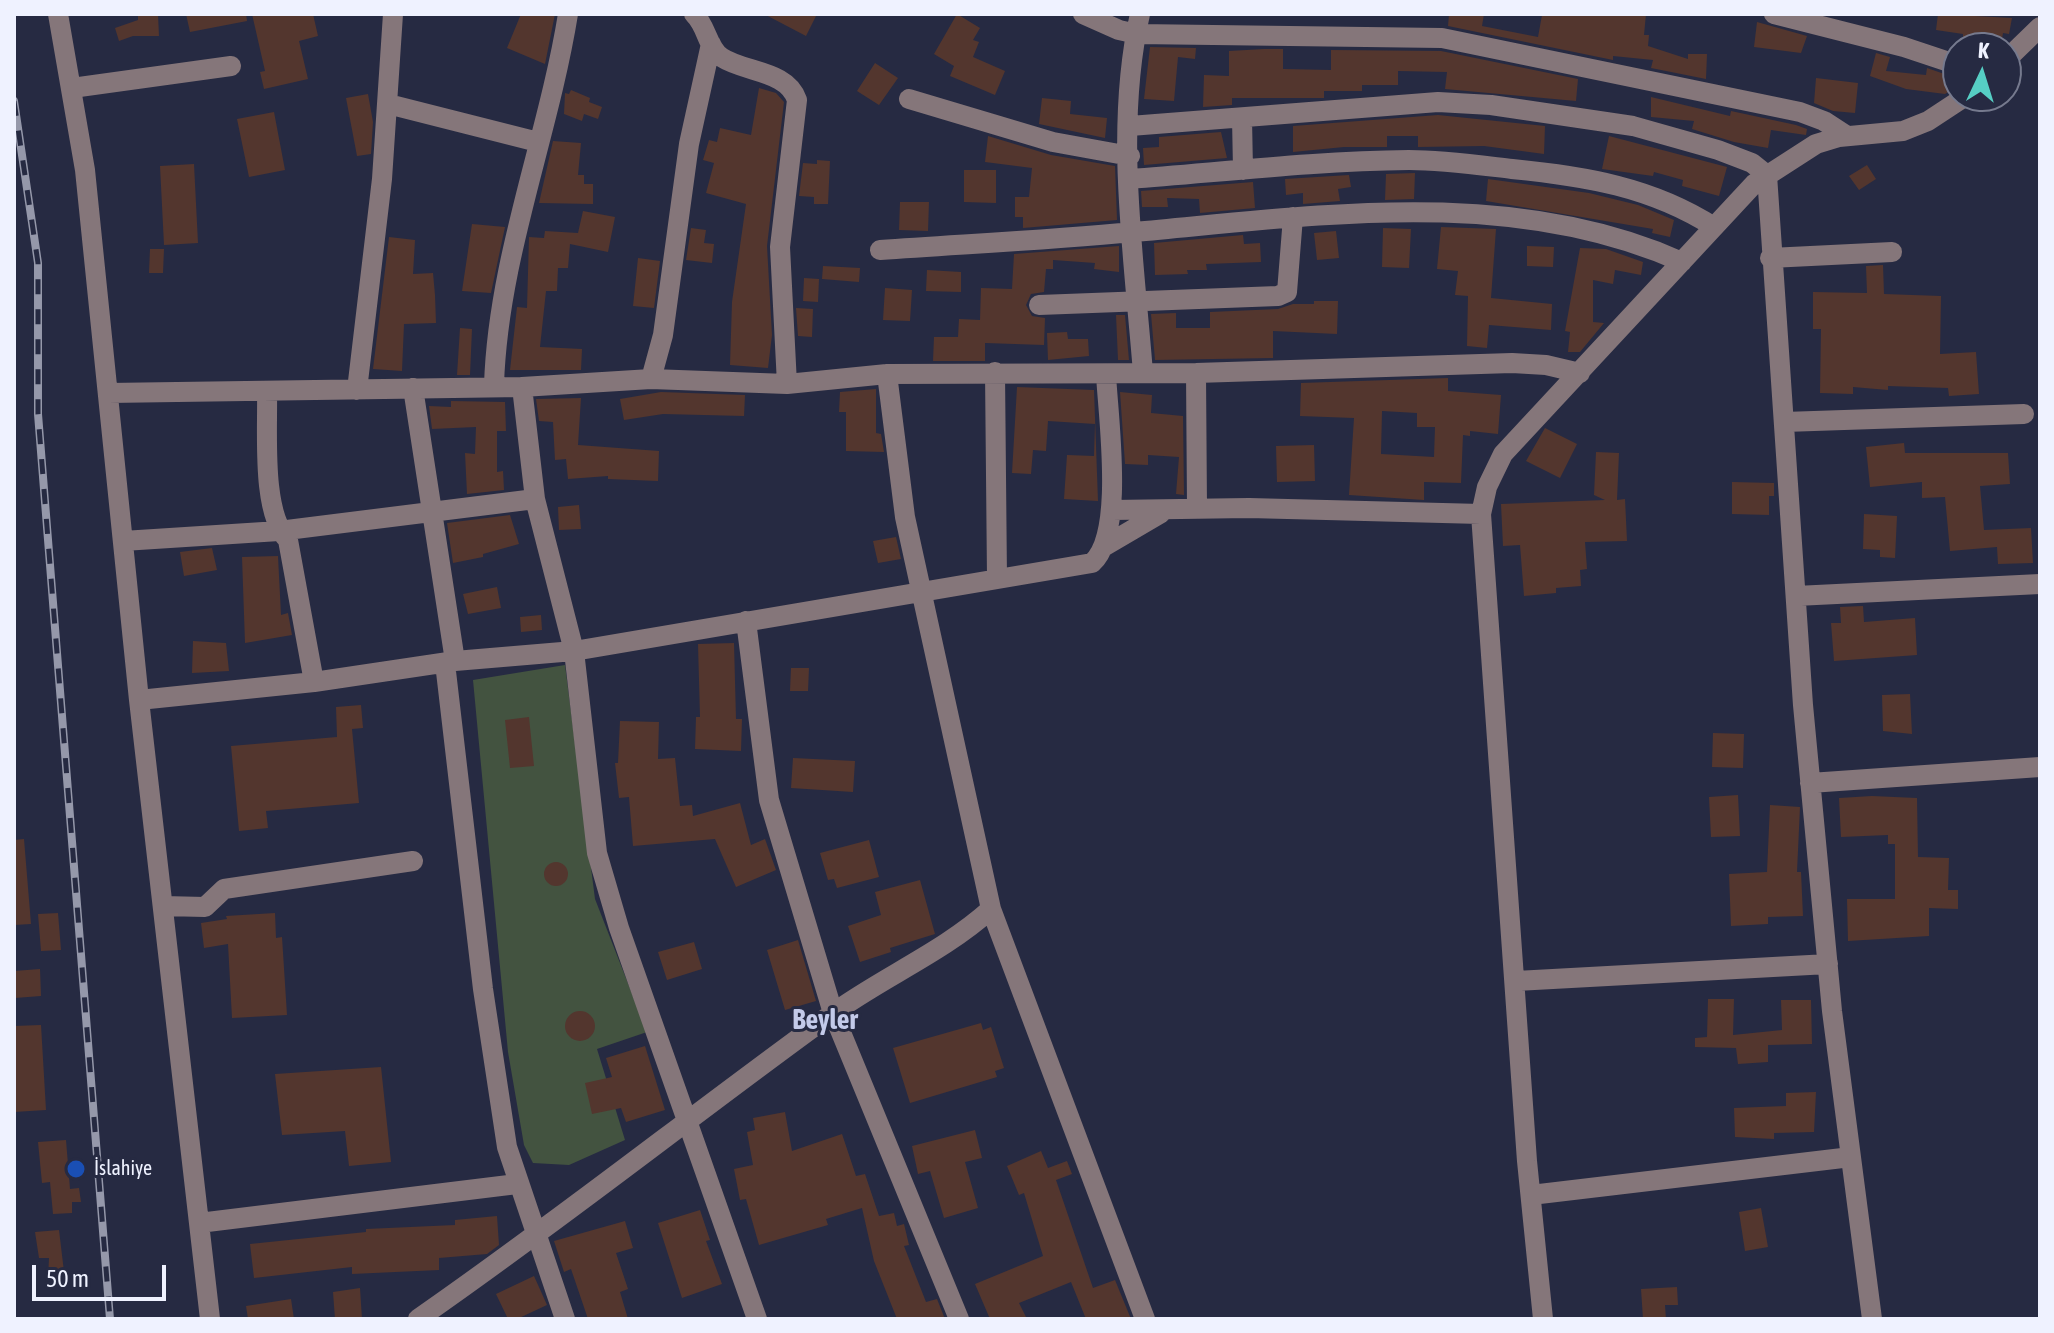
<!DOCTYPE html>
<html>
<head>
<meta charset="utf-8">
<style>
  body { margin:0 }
  #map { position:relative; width:2054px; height:1333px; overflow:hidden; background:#262a42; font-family:"Asap Condensed",sans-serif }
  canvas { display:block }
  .frame { position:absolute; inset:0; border:16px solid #eff2ff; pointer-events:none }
  .north { position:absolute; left:1942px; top:32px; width:80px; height:80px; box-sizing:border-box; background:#262a42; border:2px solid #767a8e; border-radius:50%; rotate:4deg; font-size:22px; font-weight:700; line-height:32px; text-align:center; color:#eff2ff }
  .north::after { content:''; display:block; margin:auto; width:28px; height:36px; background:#56cec4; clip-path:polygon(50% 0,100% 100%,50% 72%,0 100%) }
  .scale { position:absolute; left:32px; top:1265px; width:134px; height:36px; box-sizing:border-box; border:4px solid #eff2ff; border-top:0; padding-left:10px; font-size:24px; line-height:28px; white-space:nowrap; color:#eff2ff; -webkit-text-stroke:6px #262a42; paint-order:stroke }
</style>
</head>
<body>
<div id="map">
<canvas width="2054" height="1333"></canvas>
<div class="frame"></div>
<div class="north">K</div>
<div class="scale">50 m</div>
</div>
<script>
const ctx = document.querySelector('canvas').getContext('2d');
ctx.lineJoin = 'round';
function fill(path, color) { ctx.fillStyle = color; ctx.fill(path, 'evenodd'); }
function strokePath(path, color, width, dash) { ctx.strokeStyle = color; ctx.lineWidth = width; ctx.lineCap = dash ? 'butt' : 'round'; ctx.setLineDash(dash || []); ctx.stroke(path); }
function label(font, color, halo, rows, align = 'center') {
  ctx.font = font + ' "Asap Condensed",sans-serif'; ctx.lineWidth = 6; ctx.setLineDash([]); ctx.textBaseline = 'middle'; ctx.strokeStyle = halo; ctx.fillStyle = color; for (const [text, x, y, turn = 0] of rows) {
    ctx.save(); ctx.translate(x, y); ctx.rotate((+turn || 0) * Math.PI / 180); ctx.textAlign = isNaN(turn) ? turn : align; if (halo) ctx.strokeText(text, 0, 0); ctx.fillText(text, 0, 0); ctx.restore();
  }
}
fill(new Path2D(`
  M565 665 595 899 647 1032 597 1049 625 1140 569 1165 533 1163 524 1145 508 1052 473 680Z`), '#435340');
fill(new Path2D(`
  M138 14H158L159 36H133L119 41 115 28 138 20Z
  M186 14H246L247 21 190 32Z
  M252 14H313L318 36 299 41 308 79 264 89 260 72 265 71Z
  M521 14H555L545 64 507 48Z
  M764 14H817L806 36Z
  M957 14 980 28 973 40 979 42 973 57 1005 71 995 95 950 76 954 66 934 54Z
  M1449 14H1484L1482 26 1538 37 1542 15 1646 14 1644 35H1649L1648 46 1688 59V54H1707L1706 79 1651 68 1653 60 1613 56V60L1448 26Z
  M1938 14 2012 18 2009 34 2003 33 2001 45 1963 40V34L1936 30Z
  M1757 22 1807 36 1801 53 1754 47Z
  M1150 47 1196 48 1195 59 1178 57 1174 101 1144 99Z
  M1264 49H1283V69L1331 70V50L1441 51 1578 79 1576 101 1445 89 1447 72 1398 71V85H1362V91H1324V98H1232V105L1203 107 1204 75 1229 76V51Z
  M1876 53 1890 57 1886 71 1926 75 1927 68 1956 78 1954 88 1945 94 1906 89 1870 76Z
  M875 63 898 78 879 105 857 91Z
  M1816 78 1858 83 1855 113 1833 111 1814 103Z
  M759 88 776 93 784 102 767 246 772 335 768 368 730 365 732 302 746 204 706 193 714 163 703 160 709 140 717 142 720 128 751 135Z
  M571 90 590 98 589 102 602 107 598 119 584 114 582 121 564 114 565 93 569 94Z
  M368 94 373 122 371 154 357 156 346 98Z
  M1651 97 1730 116 1731 111 1796 125 1807 129 1806 135 1771 130 1768 148 1734 142 1692 129 1694 121 1651 117Z
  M1042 98 1071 101 1070 114 1107 118 1105 138 1039 124Z
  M274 112 285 170 249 177 237 119Z
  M1438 115 1545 126 1544 154 1484 146 1418 147V136H1387V147H1344L1293 152V126Z
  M1221 132 1227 158 1144 165 1143 148 1159 147V137Z
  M988 136 1051 155 1115 166 1117 220 1023 228V217H1015V197H1029L1032 168 985 162Z
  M1609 136 1727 167 1719 196 1682 186 1683 180 1654 172 1653 176 1602 169Z
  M553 141 581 143 578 175H584V184H593V204L539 203Z
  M817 160 830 161 828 204H814V197L799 196 803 163 817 164Z
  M194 164 198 243 164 245 160 166Z
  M1867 165 1876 179 1859 190 1849 176Z
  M964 170H996V203L964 202Z
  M1415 173 1414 199 1385 200 1386 174Z
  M1349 175 1351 187 1338 189 1340 201 1303 204V193L1286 195 1285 179Z
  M1488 179 1589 193 1638 205 1674 220 1670 237 1652 233 1653 229 1486 201Z
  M1253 182 1255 208 1200 213 1199 199 1167 198 1168 207H1142L1141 191Z
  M900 202H929L928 231 899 230Z
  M583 211 615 217 608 252 570 244 568 268H558L557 291H546L540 347 582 349 581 370H510L517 307 527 308 529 237 544 238 545 231 578 233Z
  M472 224 505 227 491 293 462 291Z
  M1441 227 1496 229 1491 298 1552 304 1551 330 1489 325 1487 348 1467 346 1468 296 1455 295 1458 271 1437 269Z
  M691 228 706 230 704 243 714 244 712 263 686 260Z
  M1383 228 1411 229 1409 268 1382 267Z
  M1336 231 1339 258 1317 260 1314 233Z
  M1243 235 1244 244 1260 243 1261 262 1206 264 1207 270H1187L1188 274 1155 275 1154 243Z
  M389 237 415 240 413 274 433 273 435 295 436 323 404 324 402 371 373 369Z
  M1119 246V272L1094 269 1095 263 1053 260V269H1046L1044 292 1031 294 1026 305 1032 316 1045 318 1044 345 985 343V361H933L934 337H958L959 319 980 320 981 288 1012 289 1014 254Z
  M1527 246 1554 247 1553 267 1527 266Z
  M1580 248 1606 249 1643 262 1641 275 1615 270 1613 284 1593 280V322L1604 323 1580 352H1568L1570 332 1565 331Z
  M150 249H164L163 273H149Z
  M638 258 660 261 654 308 633 306Z
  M1883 265 1884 294 1941 296 1940 354 1976 352 1979 394 1949 396 1948 388 1888 386V390L1853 387V394L1820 393 1821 329H1813V292L1867 293 1866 266Z
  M823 266 860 268 859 282 822 279Z
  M927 270 961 272V292L926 291Z
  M804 278 819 279 818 302 803 301Z
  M885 288 912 290 910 321 883 320Z
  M1314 301H1338L1337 334 1273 331V358L1155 360 1151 314 1176 313V328H1210V312L1278 309 1293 304H1314Z
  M796 308 813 309 812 337 798 336Z
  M1116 315H1125L1129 360H1118Z
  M460 328 472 329 470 375H457Z
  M1067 332 1068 339H1088L1089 356 1048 360 1047 333Z
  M1448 378V391L1501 395 1498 434 1470 431V436L1463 435 1461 483 1424 482V500L1349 495 1354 418 1300 416 1301 383ZM1382 411 1417 413V427H1435L1434 457 1381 454Z
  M1017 387 1094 390 1098 501 1064 499 1067 455 1094 456 1095 424 1048 421 1046 451 1033 450 1031 474 1012 473Z
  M876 389V433L881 434 884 452 846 451V412H839L840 392Z
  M661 392 745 395 744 416 663 414 624 420 620 399Z
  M1120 392 1152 395 1151 413 1183 416 1184 495 1176 494 1179 457 1148 455V465L1125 464Z
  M581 398 578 445 659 451 658 481 608 479V476L568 479 566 459 555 460 553 422 539 421 536 399Z
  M451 401 505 402 506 431H497V472L503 471 504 490 467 494 465 453 475 454 476 427 432 429 429 406 451 407Z
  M1545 428 1577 444 1560 478 1526 461Z
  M1904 443 1905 453H2008L2010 484 1980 486 1984 530 2031 528 2033 563 1998 564 1997 547 1950 551 1945 497 1922 498V482L1870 487 1866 447Z
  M1314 445 1315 481 1277 482 1276 446Z
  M1596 452 1619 453 1617 500 1625 499 1627 541 1585 542 1587 569 1580 570 1581 586 1556 588V593L1524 596 1520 545 1503 546 1501 504 1605 500 1594 495Z
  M1732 482 1774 483V496H1769V515L1732 514Z
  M579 505 581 529 559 530 558 507Z
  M1864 514 1897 516 1895 558 1880 557V550L1863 549Z
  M510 515 519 544 483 554V557L453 563 447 523Z
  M896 537 901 559 878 563 873 541Z
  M212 548 217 570 184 576 180 552Z
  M278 556 281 615 288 613 292 635 245 643 242 557Z
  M497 587 501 608 468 614 463 594Z
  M1863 606 1864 622 1915 618 1917 655 1834 661 1831 623H1841L1840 607Z
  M541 615 542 630 521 632 520 617Z
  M193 641 226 643 229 671 192 673Z
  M734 643 736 719H742L741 751 695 749 696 717H700L698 644Z
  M791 668H809L808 691H790Z
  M1910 694 1912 734 1883 731 1882 695Z
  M361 705 363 728 352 729 359 803 266 811 268 828 239 831 231 746 337 737 336 707Z
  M529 717 534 766 510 768 505 720Z
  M620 721 659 722 658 759 675 758 680 806 692 805 693 816 740 803 751 845 765 839 776 870 736 887 715 839 633 846 629 797 619 798 615 763H618Z
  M1713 733 1744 734 1743 768 1712 767Z
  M793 758 855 761 853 792 791 788Z
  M1738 795 1740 836 1711 837 1709 797Z
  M1872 796 1917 798 1918 857 1949 858 1948 890H1958V909L1929 908V936L1848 941 1847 899H1895V844H1888V835L1841 837 1839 798Z
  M1770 805 1800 807 1797 872H1801L1803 916 1768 917V924L1731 926 1729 874 1767 872Z
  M24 839 31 924 14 925V840Z
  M869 840 879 877 837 888 834 879 828 880 820 853Z
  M544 874a12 12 0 1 1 24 0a12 12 0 1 1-24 0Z
  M920 880 935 934 890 948 891 952 860 962 848 926 881 915 875 892Z
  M58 913 61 950 41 951 38 914Z
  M275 913 276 938 282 937 287 1015 232 1018 228 944 204 948 201 923 227 919 226 916Z
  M798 940 816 1001 785 1010 767 950Z
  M694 942 702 969 667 980 658 952Z
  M40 969 41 996 15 998 14 971Z
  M1708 999H1734L1733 1035 1782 1030 1781 1000H1811L1812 1044 1768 1045V1062L1738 1064 1736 1048 1695 1047V1038L1707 1037Z
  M565 1026a15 15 0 1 1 30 0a15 15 0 1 1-30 0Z
  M981 1023 983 1030 991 1027 1004 1068 995 1071 997 1077 910 1103 893 1048Z
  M41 1025 46 1110 14 1112V1026Z
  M645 1046 665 1110 626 1122 621 1108 592 1114 585 1083 612 1077 606 1058Z
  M381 1067 391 1162 349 1166 345 1131 282 1135 275 1074Z
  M1816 1092 1814 1132 1774 1133V1139L1735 1137 1734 1108 1786 1106V1093Z
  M785 1112 792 1151 842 1134 856 1176 865 1174 879 1216 894 1213 897 1226 904 1224 909 1245 904 1246 926 1302 937 1299 945 1319H897L874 1261 862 1208 826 1219 828 1225 759 1245 746 1199 740 1200 734 1169 753 1165 747 1132 755 1130 753 1118Z
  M975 1130 982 1158 965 1162 978 1208 944 1218 930 1171 918 1174 912 1146Z
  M66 1140 70 1189 79 1188 81 1202H72V1213L53 1214 50 1182 42 1183 38 1142Z
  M1041 1151 1048 1168 1067 1161 1072 1174 1056 1180 1093 1288 1115 1280 1131 1319H1086L1071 1282 1019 1303 1027 1319H990L975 1284 1043 1256 1024 1193 1019 1195 1007 1166Z
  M1761 1208 1768 1247 1745 1251 1739 1212Z
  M700 1210 710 1240 706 1241 722 1284 682 1298 658 1223Z
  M497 1216 499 1245 487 1254 439 1258V1270L352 1274V1267L254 1278 250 1244 366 1232V1229L455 1225V1220Z
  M625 1221 633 1248 616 1253 628 1289 620 1292 628 1319H588L571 1269 564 1272 554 1241Z
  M59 1230 65 1280 48 1279 49 1258H39L35 1232Z
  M534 1276 547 1305 517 1319H508L496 1294Z
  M1677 1287 1678 1305H1665L1666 1319H1643L1641 1289Z
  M360 1288 362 1319H335L333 1292Z
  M291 1299 294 1319H248L246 1306Z`), '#53362e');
strokePath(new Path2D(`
  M58 14 85 170 139 700 210 1319
  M694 14C707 26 707 47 721 57 745 73 787 70 797 100L780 247 787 384
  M1083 14 1119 30 1137 34 1442 38 1800 112 1824 121 1847 136
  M1140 14C1114 129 1134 256 1143 373
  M1774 14 1904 47 1958 65
  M2006 60 2040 27
  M72 88 231 66
  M909 99 1053 142 1130 156
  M388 104 538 142
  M1242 118 1243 170
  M1130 126 1438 102 1491 105 1633 126 1718 150 1752 163 1767 175 1803 705 1832 1011 1872 1319
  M1130 179C1223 172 1316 161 1409 160 1443 160 1478 165 1512 169 1584 176 1652 187 1714 227
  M880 250C965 244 1050 240 1134 232 1314 216 1511 185 1682 262
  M1770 258 1892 252
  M1039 305 1278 296 1287 292 1293 217
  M995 372 997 579
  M1196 373 1197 508
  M887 374 905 517 991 909 1145 1319
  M651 379 663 335 689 144 711 44
  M494 385C498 258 548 138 568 14
  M522 387 535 499 574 651 597 853 619 928 757 1319
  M413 388 455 661
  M357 390 382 179 393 14
  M108 393 522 387 651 379 787 384 887 374 1196 373 1512 363 1546 365 1580 373
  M267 393C268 431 261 513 288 540L314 682
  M1784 422 2024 414
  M1112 510 1249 508 1481 514
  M123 541 279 531 535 499
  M1103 547 1161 513
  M1796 596 2040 584
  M746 621 769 800 833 1013 959 1319
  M445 663 483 989 507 1147 565 1319
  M139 700 314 682 455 661 574 651 1092 563C1125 534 1108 417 1106 374
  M1810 783 2040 767
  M163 906 205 907 224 889 413 861
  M1516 981 1828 964
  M1531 1195 1851 1157
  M199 1223 517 1184
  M418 1319C558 1222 691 1116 829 1016 882 977 942 953 991 909
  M1543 1319 1527 1161 1481 514 1487 487 1503 454 1754 184 1816 144 1839 137 1903 131 1928 121 1966 96`), '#85767a', 20);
const rail = new Path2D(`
  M14 101 38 263V414L110 1319`);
strokePath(rail, '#9598aa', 8);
strokePath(rail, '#262a42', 5, [15]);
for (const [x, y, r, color] of [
  [76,1169,10,"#1a4fb4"]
]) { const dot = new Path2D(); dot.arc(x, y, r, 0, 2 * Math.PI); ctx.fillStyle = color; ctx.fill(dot); strokePath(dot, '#262a42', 3); }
label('20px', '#eff2ff', '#262a42', [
  ["İslahiye",94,1169]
], 'left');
label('bold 28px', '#c3cae9', '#262a42', [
  ["Beyler",825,1020]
]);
</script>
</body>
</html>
